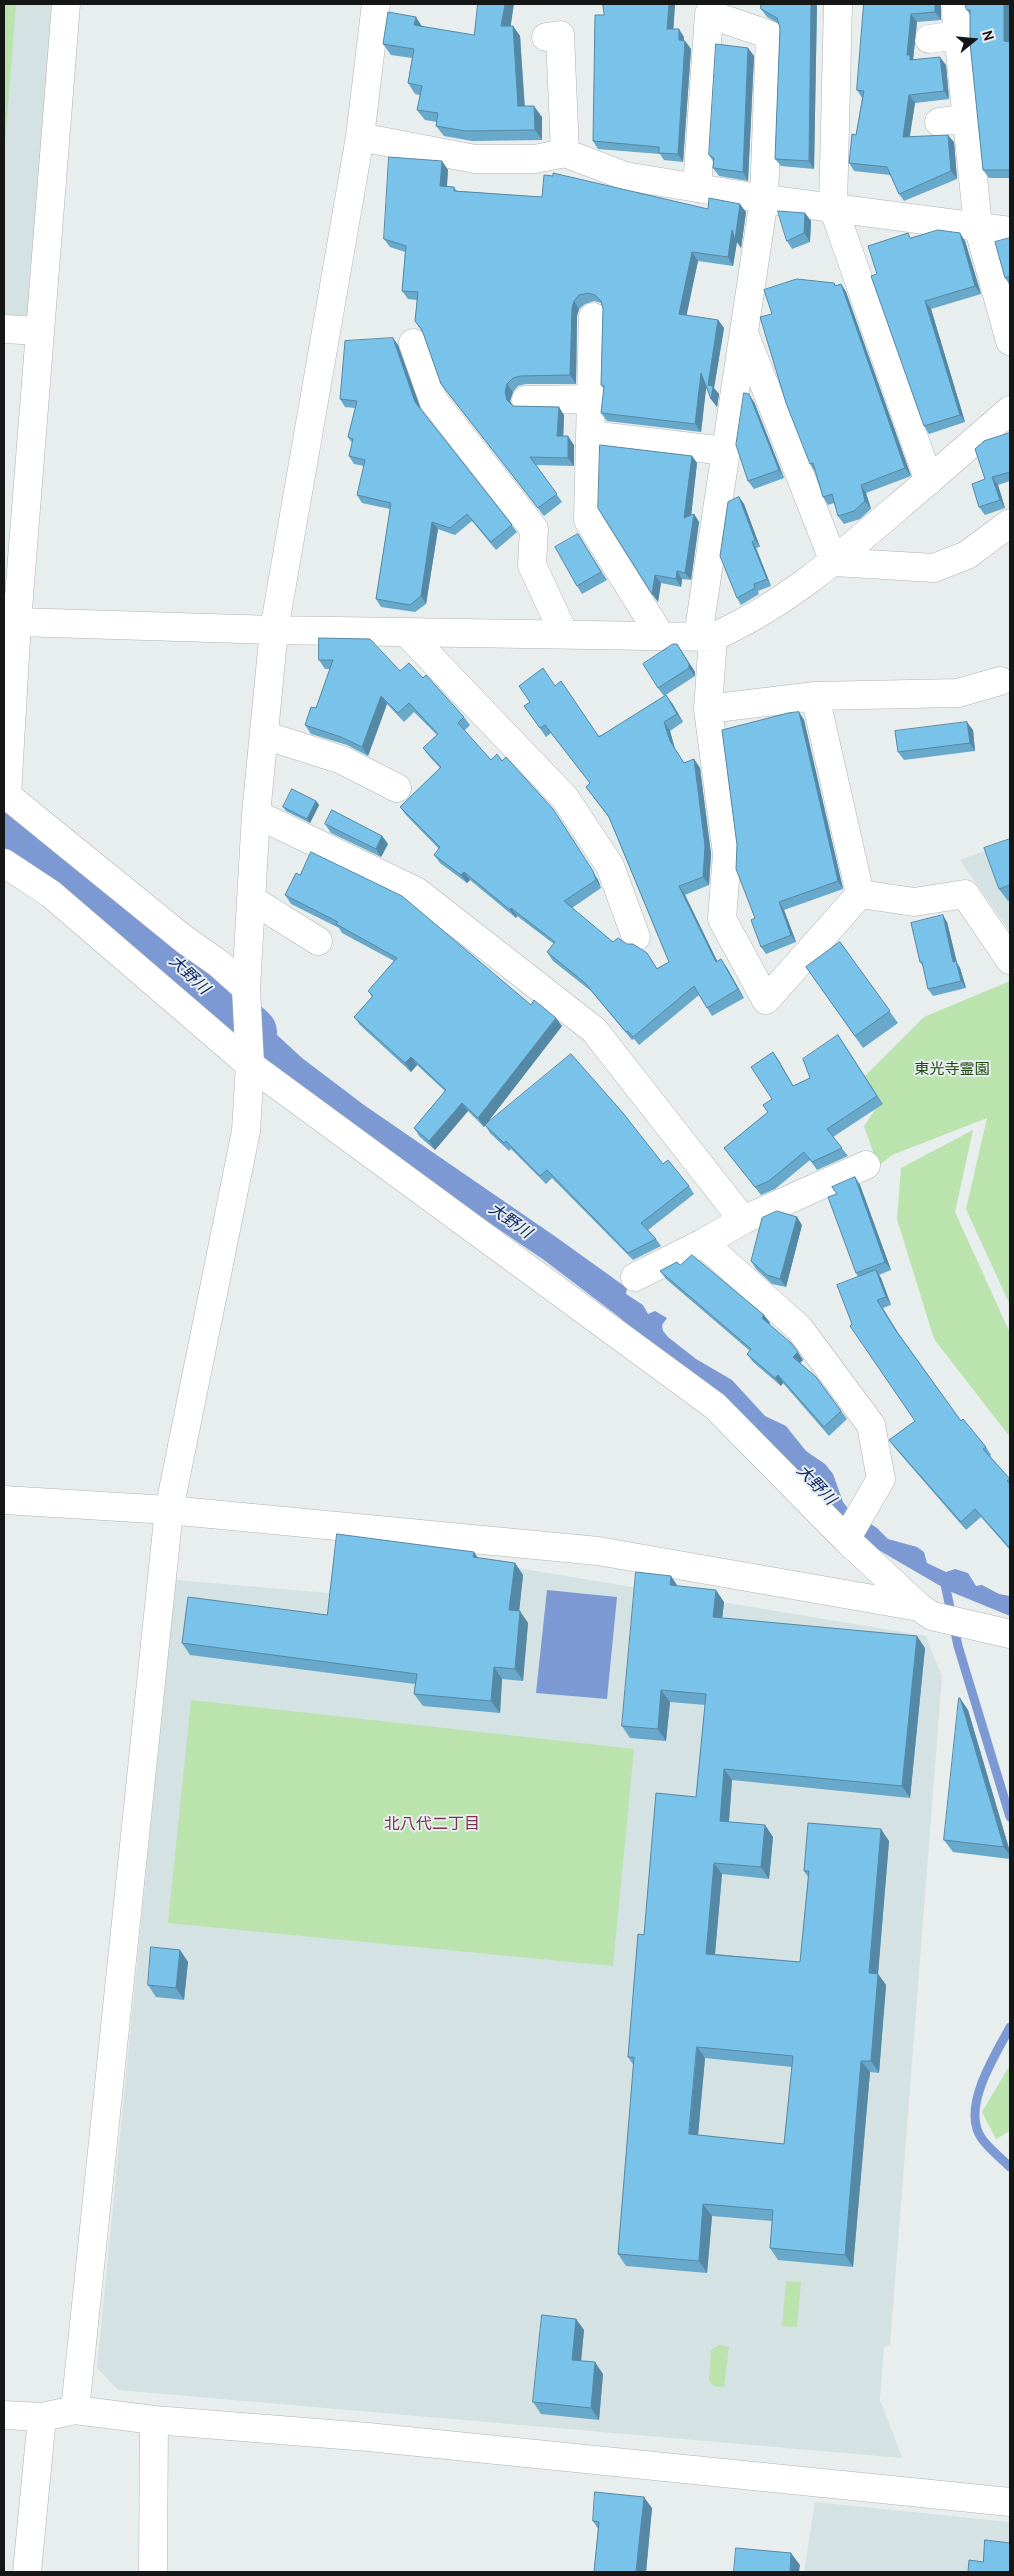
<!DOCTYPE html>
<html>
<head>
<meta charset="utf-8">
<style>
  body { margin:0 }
  #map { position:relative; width:1014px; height:2576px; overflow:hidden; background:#e8eded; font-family:Cabin,sans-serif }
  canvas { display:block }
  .frame { position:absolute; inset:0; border:5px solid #151616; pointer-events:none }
  .north { position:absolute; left:949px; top:15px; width:50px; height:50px; -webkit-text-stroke:4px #e8eded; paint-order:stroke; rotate:73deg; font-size:14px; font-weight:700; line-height:20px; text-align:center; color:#151616 }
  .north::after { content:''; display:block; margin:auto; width:18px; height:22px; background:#151616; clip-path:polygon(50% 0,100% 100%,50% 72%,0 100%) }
</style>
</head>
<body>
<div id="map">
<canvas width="1014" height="2576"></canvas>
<div class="frame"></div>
<div class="north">N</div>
</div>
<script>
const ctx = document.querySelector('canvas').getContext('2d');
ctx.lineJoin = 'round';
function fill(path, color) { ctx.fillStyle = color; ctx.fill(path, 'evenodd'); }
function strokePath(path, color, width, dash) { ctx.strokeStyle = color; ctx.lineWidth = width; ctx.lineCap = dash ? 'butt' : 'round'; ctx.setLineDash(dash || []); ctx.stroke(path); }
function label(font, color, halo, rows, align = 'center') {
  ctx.font = font + ' Cabin,"Noto Sans JP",sans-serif'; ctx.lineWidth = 4; ctx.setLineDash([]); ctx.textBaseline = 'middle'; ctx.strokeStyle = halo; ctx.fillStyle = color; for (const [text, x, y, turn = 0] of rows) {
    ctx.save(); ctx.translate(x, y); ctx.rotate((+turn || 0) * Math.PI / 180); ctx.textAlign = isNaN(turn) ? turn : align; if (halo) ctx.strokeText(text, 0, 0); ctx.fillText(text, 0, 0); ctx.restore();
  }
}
fill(new Path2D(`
  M4 4H60L32 322 4 325Z
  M1010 842V932L960 860Z
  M338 1538 926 1636 942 1677 890 2345 884 2347 880 2400 902 2458 118 2390 97 2368 175 1580 329 1593Z
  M815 2502 1010 2522V2572H804Z`), '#d4e2e3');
fill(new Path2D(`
  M4 4H16L4 157Z
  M1010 981V1305L966 1209 987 1118 892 1155 878 1166 864 1126 879 1104 863 1078 924 1017Z
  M973 1130 955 1212 1010 1333V1437L934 1339 897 1219 901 1168Z
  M191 1700 634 1749 613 1966 168 1923Z
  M1010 2065V2131L996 2139 982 2112Z
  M786 2281 801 2282 797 2327 782 2326Z
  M719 2345 729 2347 724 2388 714 2386 709 2381 711 2350Z`), '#bae3ae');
fill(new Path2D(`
  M210 973 302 1058 364 1105 556 1237 627 1288 626 1294 643 1305 648 1314 655 1311 667 1318 662 1325 663 1331 668 1337 696 1359 732 1380 765 1416 786 1426 806 1451 825 1464 833 1474 843 1502 850 1511 877 1528 888 1539 917 1547 924 1552 927 1563 946 1572 955 1569 968 1573 976 1586 982 1585 999 1594 1010 1596V1616L949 1591 858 1538 750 1429 619 1317 544 1260 384 1151 279 1074 193 1001Z
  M547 1590 617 1597 607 1699 536 1693Z`), '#7d99d4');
strokePath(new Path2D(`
  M944 1579 958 1646 1010 1817
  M1010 2027C996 2054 967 2098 977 2129 981 2143 1000 2157 1010 2167`), '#7d99d4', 9);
strokePath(new Path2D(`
  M4 837 47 859 167 954 252 1032`), '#7d99d4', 50);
const minor = new Path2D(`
  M838 4 833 207 929 481
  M955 4 978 226 1010 341
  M546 37 560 35 565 153
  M929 39 959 35
  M939 122 967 118
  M360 137 475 159H535L565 153 625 176 764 199 1010 231
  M697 188 709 14 770 35 764 199 698 636
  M593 317 588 520 660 635
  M4 329 40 331
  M744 333 834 562
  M413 343 433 400 534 529 532 565 564 634
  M526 400 591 399
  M590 435 725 451
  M834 562 934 568 967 555 1010 523
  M17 622 274 630 713 637C781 607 836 560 892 512 932 478 971 444 1010 410
  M406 632 565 798 610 866 636 937
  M713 637 708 709 815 696 860 894 914 902 965 894 1010 960
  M815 696 958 693 1000 681
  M708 709 727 854 722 919 766 1000 860 894
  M264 735 342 760 397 788
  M4 793 185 940 218 963 246 988
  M7 795 17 622 66 4
  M256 814 416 891 594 1030 743 1220 703 1243 799 1328 871 1425 881 1479 846 1539
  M4 863 51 894 250 1065 715 1406 846 1539 919 1607 932 1616 1010 1634
  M251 899 318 941
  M743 1220 866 1165
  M635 1277 703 1243
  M4 1500 169 1510 598 1551 919 1607
  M75 2410 169 1510 246 1131 250 1065 246 988 256 814 274 630 360 137 376 4
  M4 2415 42 2417 75 2410 154 2420 368 2437 1010 2502
  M27 2572 42 2417
  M153 2572 154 2420`);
strokePath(minor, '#aeb3b4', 29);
strokePath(minor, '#fff', 28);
fill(new Path2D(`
  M603 4H675L673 29 684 37V41H685L691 49 683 162 664 160 660 154 598 149 593 141 604 15Z
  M761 4H817L814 169 781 166 775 159 780 28 779 24 767 17 761 9Z
  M853 4H941V20L917 22 913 60 946 65 949 99 915 103 910 136 954 142 957 179 904 201 899 194 890 175 854 171 849 163 856 135 862 98 857 90 864 5H854Z
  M965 4H1010V5L1009 6V42H1010V178H989L983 170 970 15 967 10Z
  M510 26H513L520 36 525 106 542 117V140L472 141 444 136 436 126 437 122 425 120 417 110 420 95 415 94 408 83 412 58 391 55 383 44 422 27 474 35Z
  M748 48 754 56 748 181 719 176 713 168 714 163 709 155Z
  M442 161 448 170 447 187H454L457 191 746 212 741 248 737 242 733 266 698 261 686 315 718 320 724 328 714 388 719 394 717 407 711 399 706 387 701 432 607 421 601 413 604 389 601 385 603 309 601 303 594 301 585 304 579 309 577 316 576 384H526L518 386 513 392 510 401 512 404 513 406 564 415 563 436 574 445V466L536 465 562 502 544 516 441 384 423 333 415 321 417 300 408 299 402 291 405 252 390 247 384 239Z
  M805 213 811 221 810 242 792 249 787 241Z
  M911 238 965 241 981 294 931 309 965 422 929 434 924 426Z
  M1010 238V285L1005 278Z
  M834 283 836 286 841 284 846 292 911 476 866 493 871 509 860 519 844 524 838 516 834 503 828 505 823 497 815 472 810 464 772 314Z
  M393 338 398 345 420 408 517 532 496 550 472 521 455 535 438 529 426 604 415 612 381 607 376 599 390 509 362 503 357 495 364 466 354 464 349 456 352 443 348 437 355 408 345 407 340 399Z
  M754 402 784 478 754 489 748 481Z
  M1010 433V481L998 485 1005 508 985 515 979 507 985 479Z
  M692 456 697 463 691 516 694 514 699 522 691 580 682 579 681 587 661 583 658 602 598 508Z
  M739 497 744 504 760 547 756 548 771 586 758 591 759 594 741 605 737 598Z
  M578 534 607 580 582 594 577 586Z
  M319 638 400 671 423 678 464 717 470 725 464 731 491 760 502 761 553 809 598 880 601 888 572 908 613 942 657 968 669 962 609 818 586 787 590 783 551 733 546 737 524 706 555 686 599 736 672 703 683 722 670 731 675 749 684 763 694 759 700 768 711 854 709 885 685 895 717 961 727 968 744 998 712 1016 699 995 639 1045 634 1039 632 1040 591 991 553 961 547 952 554 944 517 916 516 918 470 880 467 883 440 863 434 855 439 849 406 815 400 807 440 768 429 756 423 748 437 735 414 712 404 722 387 704 368 756 347 745 311 734 305 725 316 708 330 669H325L319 660Z
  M677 644 695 672V676L664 696 658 688Z
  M799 712 804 720 843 889 784 910 796 942 766 954 761 947 755 918Z
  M973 730 975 751 904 760 898 752Z
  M316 801 319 805 310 823 286 811 283 807Z
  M325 824 382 836 388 844 381 857 331 833Z
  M1010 839V900L1008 901 999 889Z
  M285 895 531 1005 562 1026 487 1123 663 1164 689 1186 694 1194 648 1230 656 1239 661 1246 633 1260 552 1178 546 1184 511 1149 509 1151 490 1133 485 1125 484 1127 468 1111 435 1150 420 1137 414 1128 445 1091 417 1065 411 1072 360 1025 354 1017 372 997 368 991 394 961 342 933 339 928 291 904Z
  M947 922 957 963 960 968 966 988 933 996 928 989 923 966 920 962Z
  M840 942 898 1023 863 1048 806 967Z
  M838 1035 883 1104 833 1137 848 1156 817 1170 810 1160 775 1189 761 1195 724 1148 768 1112 772 1099 773 1052 779 1061 793 1086 810 1078Z
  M855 1177 860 1185 891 1270 879 1275 881 1278 891 1305 883 1308 899 1334 961 1421 986 1447 991 1455 990 1456 1010 1480V1550L981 1517 966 1530 895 1448 889 1440 915 1421 852 1324 858 1277 856 1273 837 1194 832 1187Z
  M802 1225 786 1287 772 1284 756 1269 751 1261Z
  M680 1265 764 1315 770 1323 769 1324 803 1360 800 1363 816 1377 847 1419 829 1436 783 1383 781 1386 753 1362 747 1354 750 1351 666 1279 660 1271Z
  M478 1558 515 1563 523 1575 519 1611 528 1623 523 1681 502 1679 500 1713 423 1706 414 1694 415 1684 190 1655 182 1643 327 1615Z
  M678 1586 724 1602 722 1618 925 1648 910 1798 732 1780 729 1822 765 1825 773 1837 769 1879 722 1874 715 1954 800 1962 808 1877 804 1871 889 1841 878 1974 886 1985 879 2073 870 2072 853 2267 778 2260 770 2248 772 2221 712 2216 707 2273 626 2266 618 2254 634 2066 628 2057 644 1935 696 1797 705 1705 670 1702 666 1741 630 1738 622 1726ZM705 2058 792 2067 784 2144 698 2135Z
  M968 1710 1010 1852V1859L953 1852 944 1840Z
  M180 1950 188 1962 184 2000 156 1997 148 1985Z
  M576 2319 584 2330 581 2361 603 2374 599 2420 541 2414 533 2402Z
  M652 2508 646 2572H594L598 2529 593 2521Z`), '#68a8ca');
fill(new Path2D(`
  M505 4H514L509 37 501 26Z
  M669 4H675L673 37 667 29Z
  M811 4H817L814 169 809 161Z
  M935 4H941V20L935 12Z
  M1004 4H1008L1009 6V49L1004 41Z
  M911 14 917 22 913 60H910L907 55Z
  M416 17 423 28 414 25Z
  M513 26 520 36 525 117 518 106Z
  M679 29 684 37V48L679 40Z
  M685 41 691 49 683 162 678 154Z
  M748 48 754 56 748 181 743 172Z
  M940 57 946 65 949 99 944 91Z
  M909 95 915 103 908 145 903 137Z
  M534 106 542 117V140L535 130Z
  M948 135 954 142 957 179 951 171Z
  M442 161 448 170 446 195 440 186Z
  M740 204 746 212 741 248 737 242 733 266 728 257 732 230Z
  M805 213 811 221 810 242 804 233Z
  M960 233 965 241 981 294 975 286Z
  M692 252 698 261 685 323 679 314Z
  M841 284 846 292 911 476 905 468Z
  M574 301 579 309 577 316 576 384 570 375 572 308Z
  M925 301 931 309 965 422 960 415Z
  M718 320 724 328 714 388 719 394 717 407 711 399 708 385Z
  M393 338 398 345 421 409 415 402Z
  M701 373 707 381 701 432 695 424Z
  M507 384 513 392 510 401 513 408 507 400 505 392Z
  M749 394 754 402 784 478 779 470Z
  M559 407 564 415 563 445 557 436Z
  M568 436 574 445V466L568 458Z
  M692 456 697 463 690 526 684 518Z
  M992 477 998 485 1005 508 1000 500Z
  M861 485 866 493 871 509 865 501Z
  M739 497 744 504 760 547 755 540Z
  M694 514 699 522 691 580 685 573Z
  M432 522 438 529 426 604 421 596Z
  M752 542 756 548 771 586 767 579Z
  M677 571 682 579 681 587 676 579Z
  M655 575 661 583 658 602 652 594Z
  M677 644 695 672V676L689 668Z
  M666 695 672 703 683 722 677 714Z
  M381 696 387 704 368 756 362 747Z
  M799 712 804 720 843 889 838 881Z
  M664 722 670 731 675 749 670 741Z
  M967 722 973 730 975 751 970 743Z
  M694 759 700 768 711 854 709 885 703 877Z
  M316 801 319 805 310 823 307 819Z
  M553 809 598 880 601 888 596 880Z
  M382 836 388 844 381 857 376 849Z
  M464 872 470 880 467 883 461 875Z
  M679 886 685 895 722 971 716 962Z
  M779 902 784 910 796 942 791 935Z
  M511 908 517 916 516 918 510 910Z
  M943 915 947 922 957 963 960 968 966 988 961 981 953 962Z
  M721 959 727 968 744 998 738 989Z
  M556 1018 562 1026 484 1127 478 1118Z
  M773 1052 779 1061 798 1094 793 1086Z
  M411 1057 417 1065 411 1072 405 1063Z
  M462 1103 468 1111 435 1150 429 1141Z
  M855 1177 860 1185 891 1270 885 1262Z
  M797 1217 802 1225 786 1287 780 1279Z
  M876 1270 881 1278 891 1305 886 1297Z
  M764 1315 770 1323 767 1326 762 1318Z
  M798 1352 803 1360 798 1365 793 1357Z
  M778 1375 783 1383 781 1386 775 1378Z
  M474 1552 482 1564 473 1557Z
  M515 1563 523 1575 518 1622 509 1610Z
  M671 1576 679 1588 670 1585Z
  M716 1590 724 1602 721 1629 713 1617Z
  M520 1611 528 1623 523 1681 515 1669Z
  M917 1636 925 1648 910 1798 902 1786Z
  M494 1667 502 1679 500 1713 491 1701Z
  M661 1690 670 1702 666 1741 658 1729Z
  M960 1698 968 1710 1010 1852V1856L1004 1847Z
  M724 1769 732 1780 728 1833 720 1821Z
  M765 1825 773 1837 769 1879 761 1867Z
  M881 1829 889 1841 878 1974 886 1985 879 2073 871 2061 869 1973Z
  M714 1863 722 1874 714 1965 706 1954Z
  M180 1950 188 1962 184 2000 176 1988Z
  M697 2047 705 2058 697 2146 689 2134Z
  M861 2061 870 2072 853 2267 845 2255Z
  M703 2204 712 2216 707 2273 699 2261Z
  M576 2319 584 2330 580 2372 572 2360Z
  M595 2362 603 2374 599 2420 591 2408Z
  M644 2497 652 2508 646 2572H636Z
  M791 2553 800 2565 799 2572H790Z`), '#5588a4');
const building = new Path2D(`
  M478 4H505L501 26H513L518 106H534L535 130 465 131 436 126 438 113 417 110 422 86 408 83 414 49 383 44 388 12 416 17 414 25 474 35Z
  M603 4H669L667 29H679V40L685 41 678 154 659 153V147L593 141 595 15H604Z
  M761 4H811L809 161 775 159 780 28 777 18 761 9Z
  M864 4H935V12L911 14 907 55H910V60L940 57 944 91 909 95 903 137 948 135 951 171 899 194 887 167 849 163 852 134 856 135 864 91 857 90Z
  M965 4H1004V41L1010 42V170H983L970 43V10H967Z
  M716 44 748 48 743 172 713 168 714 158 709 155Z
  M389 157 442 161 440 186 454 187V191L542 197 544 175 553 176V173L708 209 709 198 740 204 735 240 732 230 728 257 692 252 679 314 718 320 708 385 713 386 711 399 701 373 695 424 601 413 604 386 601 385 603 309 601 301 595 295 588 293 579 295 574 301 572 308 570 375 520 376 513 378 507 384 505 392 507 400 513 406 559 407 557 436H568V458L530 457 557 494 538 508 441 384 422 330 415 321 418 292 402 291 406 246 384 239Z
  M778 211 805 213 804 233 787 241Z
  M938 230 960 233 975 286 925 301 960 415 924 426 871 276 877 274 868 246 908 233 910 238Z
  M1010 238V276L1005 278 995 242Z
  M797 279 834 283 835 286 841 284 905 468 861 485 865 501 854 511 838 516 832 494 823 497 813 463 810 464 786 403 760 317 772 314 764 290Z
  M393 338 415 402 512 525 491 542 467 514 450 528 432 522 421 596 410 605 376 599 391 503 357 495 365 460 349 456 353 439 348 437 357 401 340 399 345 341Z
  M744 393 749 394 779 470 748 481 736 445Z
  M1010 433V472L992 477 1000 500 979 507 972 484 985 479 975 449 984 441Z
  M600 445 692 456 684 518 694 514 685 573 677 571 676 579 655 575 652 594 598 508Z
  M739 497 755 540 752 542 767 579 754 584 755 588 737 598 720 556 728 502Z
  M578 534 601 572 577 586 555 547Z
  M319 638 370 639 400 671 409 663 423 678 426 675 464 717 458 723 491 760 497 754 502 761 506 757 553 809 593 871 596 880 564 901 613 942 618 938 627 944H633L647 953 657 969 669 962 609 817 586 787 590 783 545 725 540 728 524 706 530 702 519 686 543 668 555 686 561 681 599 737 666 695 677 714 664 722 670 741 684 763 694 759 705 846 703 877 679 886 716 962 721 959 738 989 707 1008 694 986 633 1037 628 1031 626 1032 585 983 547 952 555 942 511 908 510 910 464 872 461 875 434 855 440 847 400 807 441 767 423 748 438 734 409 703 398 713 381 696 362 747 341 737 305 725 311 707 316 708 333 660H319Z
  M673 644H677L689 664V668L658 688 643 664Z
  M799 712 838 881 779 902 791 935 761 947 751 920 755 918 736 869 737 845 722 730 788 713Z
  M967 722 970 743 898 752 895 731Z
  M292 789 316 801 307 819 283 807Z
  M332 810 382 836 376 849 325 824Z
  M1010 839V885L999 889 984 848Z
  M311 852 402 896 531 1005 534 1000 556 1018 478 1118 462 1103 429 1141 414 1128 446 1090 411 1057 405 1063 354 1017 373 996 368 991 397 958 336 924 338 922 285 895 296 873 300 875Z
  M943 915 953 962 956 961 961 981 928 989 922 962H920L911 923Z
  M840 942 890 1011 855 1036 806 967Z
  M838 1035 877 1096 827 1129 842 1148 812 1162 804 1152 769 1181 755 1187 724 1148 768 1112 763 1105 772 1099 751 1067 773 1052 793 1086 810 1078 803 1059Z
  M571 1054 623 1113 663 1164 668 1160 689 1186 641 1223 656 1239 628 1253 547 1170 540 1176 506 1141 504 1143 485 1125Z
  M855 1177 885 1262 856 1273 828 1197 837 1194 832 1187Z
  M777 1211 797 1217 780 1279 767 1275 751 1261 762 1218Z
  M692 1255 764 1315 762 1318 791 1343 798 1352 793 1357 816 1377 841 1411 824 1427 778 1375 775 1378 747 1354 751 1349 660 1271 677 1262 680 1265Z
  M876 1270 886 1297 877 1300 894 1328 961 1421 963 1419 986 1447 983 1449 1010 1479 1007 1481 1010 1484V1548L975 1509 961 1522 889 1440 915 1421 850 1326 852 1324 837 1285Z
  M337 1534 474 1552 473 1557 515 1563 509 1610 520 1611 515 1669 494 1667 491 1701 414 1694 417 1674 182 1643 188 1597 327 1615Z
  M636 1572 671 1576 670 1585 716 1590 713 1617 917 1636 902 1786 724 1769 720 1821 765 1825 761 1867 714 1863 706 1954 800 1962 809 1871H804L808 1823 881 1829 869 1973 878 1974 871 2061H861L845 2255 770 2248 773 2210 703 2204 699 2261 618 2254 634 2057H628L638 1934 644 1935 656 1793 696 1797 706 1694 661 1690 658 1729 622 1726ZM697 2047 793 2056 784 2144 689 2134Z
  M959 1698H960L1004 1847 944 1840Z
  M151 1947 180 1950 176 1988 148 1985Z
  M542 2315 576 2319 572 2360 595 2362 591 2408 533 2402Z
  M595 2492 644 2497 636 2572H594L599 2522 593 2521Z
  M985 2540 1010 2543V2572H968L969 2560 983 2562Z
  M736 2548 791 2553 790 2572H734Z`);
fill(building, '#79c3eb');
strokePath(building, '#5588a4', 1);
label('15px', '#1e490f', '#e8eded', [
  ["東光寺霊園",952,1070]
]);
label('italic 16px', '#0c276b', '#e8eded', [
  ["大野川",189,975,43],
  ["大野川",510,1221,35],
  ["大野川",816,1485,46]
]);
label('16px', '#7a3650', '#e8eded', [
  ["北八代二丁目",432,1824]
]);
</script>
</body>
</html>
